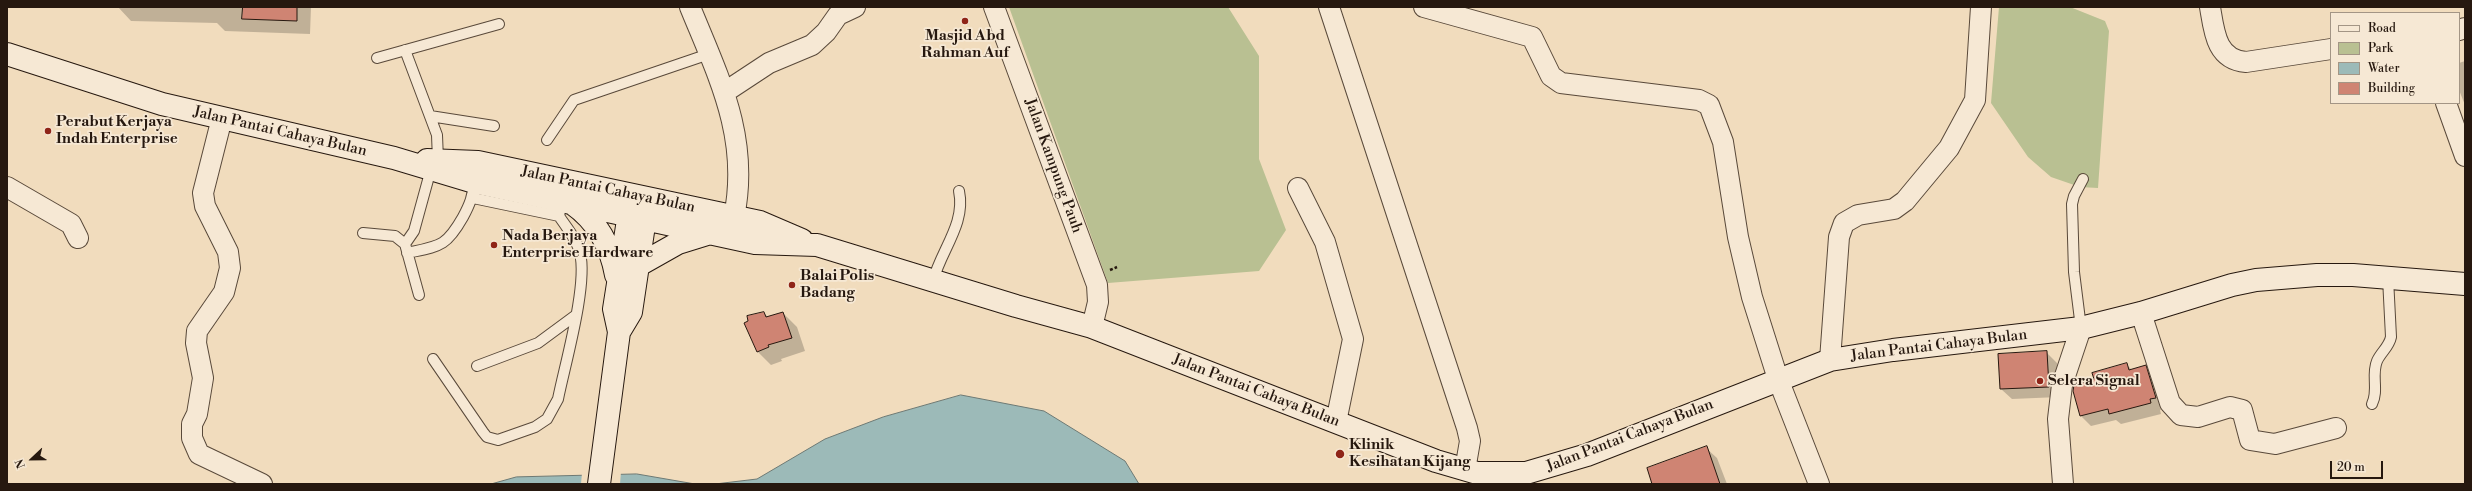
<!DOCTYPE html>
<html>
<head>
<meta charset="utf-8">
<style>
  body { margin:0 }
  #map { position:relative; width:2472px; height:491px; overflow:hidden; background:#f1dcbd; font-family:"Libre Bodoni",serif }
  canvas { display:block }
  .frame { position:absolute; inset:0; border:8px solid #26180f; pointer-events:none }
  .legend { position:absolute; left:2330px; top:12px; width:130px; height:92px; box-sizing:border-box; background:#f6e8d4; border:1px solid #a39585; margin:0; padding:5px 7px; list-style:none; font-size:12px; color:#26180f }
  .legend li { display:flex; align-items:center; gap:8px; height:20px }
  .legend b { width:20px; border:1px solid #a39585 }
  .north { position:absolute; left:12px; top:439px; width:40px; height:40px; -webkit-text-stroke:3px #f6e8d4; paint-order:stroke; rotate:248deg; font-size:11px; font-weight:700; line-height:16px; text-align:center; color:#26180f }
  .north::after { content:''; display:block; margin:auto; width:14px; height:18px; background:#26180f; clip-path:polygon(50% 0,100% 100%,50% 72%,0 100%) }
  .scale { position:absolute; left:2330px; top:461px; width:53px; height:18px; box-sizing:border-box; border:2px solid #26180f; border-top:0; padding-left:5px; font-size:12px; line-height:14px; white-space:nowrap; color:#26180f; -webkit-text-stroke:3px #f6e8d4; paint-order:stroke }
</style>
</head>
<body>
<div id="map">
<canvas width="2472" height="491"></canvas>
<div class="frame"></div>
<ul class="legend">
<li><b style="height:5px;background:#f6e8d4"></b>Road</li>
<li><b style="height:11px;background:#b9c092"></b>Park</li>
<li><b style="height:11px;background:#9cbab8"></b>Water</li>
<li><b style="height:11px;background:#cf8473"></b>Building</li>
</ul>
<div class="north">N</div>
<div class="scale">20 m</div>
</div>
<script>
const ctx = document.querySelector('canvas').getContext('2d');
ctx.lineJoin = 'round';
function fill(path, color) { ctx.fillStyle = color; ctx.fill(path, 'evenodd'); }
function strokePath(path, color, width, dash) { ctx.strokeStyle = color; ctx.lineWidth = width; ctx.lineCap = dash ? 'butt' : 'round'; ctx.setLineDash(dash || []); ctx.stroke(path); }
function label(font, color, halo, rows, align = 'center') {
  ctx.font = font + ' "Libre Bodoni",serif'; ctx.lineWidth = 3.5; ctx.setLineDash([]); ctx.textBaseline = 'middle'; ctx.strokeStyle = halo; ctx.fillStyle = color; for (const [text, x, y, turn = 0] of rows) {
    ctx.save(); ctx.translate(x, y); ctx.rotate((+turn || 0) * Math.PI / 180); ctx.textAlign = isNaN(turn) ? turn : align; if (halo) ctx.strokeText(text, 0, 0); ctx.fillText(text, 0, 0); ctx.restore();
  }
}
fill(new Path2D(`
  M1009 7H1228L1259 56V159L1286 230 1259 271 1108 283Z
  M1999 7H2070L2105 21 2109 31 2098 188 2080 187 2051 177 2028 157 1991 103Z`), '#b9c092');
const water = new Path2D(`
  M961 395 1044 411 1125 461 1139 484H715L757 479 825 439 883 417Z
  M637 474 695 484H491L516 477Z`);
fill(water, '#9cbab8');
strokePath(water, '#6d7974', 1);
fill(new Path2D(`
  M621 472 620 484H581L582 473Z`), '#f1dcbd');
fill(new Path2D(`
  M118 7H311L310 34 225 31 217 23 131 21Z
  M2465 61V105L2459 90V63Z
  M764 313 769 318 783 313 797 327 805 351 781 359 782 361 771 365 758 352Z
  M2046 352 2057 363 2059 397 2012 399 2001 389Z
  M2127 365 2132 370 2146 367 2156 377 2166 408 2160 410 2161 414 2121 424 2116 420 2091 426 2081 416 2095 380Z
  M1706 448 1717 458 1727 484H1653Z`), '#0003');
const building = new Path2D(`
  M243 7H297V21L242 19Z
  M764 312 766 317 783 312 792 338 768 345 769 347 757 352 744 323 748 321 747 316Z
  M2047 351 2049 387 2000 389 1998 354Z
  M2127 363 2129 370 2146 365 2156 398 2150 399 2151 403 2109 414 2108 409 2080 416 2073 391 2074 385 2094 379 2092 373Z
  M1707 446 1720 484H1652L1647 468Z`);
fill(building, '#cf8473');
strokePath(building, '#26180f', 1);
const lane = new Path2D(`
  M405 50 437 135 438 160
  M377 58 499 24
  M430 116 494 126
  M547 140 574 100 709 54
  M473 198 559 216
  M363 233 395 236 405 244 419 295
  M405 244 414 231 431 169
  M407 253C440 246 446 247 463 217 470 204 473 196 474 182
  M933 281C941 250 966 224 959 191
  M2081 328 2074 272 2072 204 2074 196 2083 179
  M433 359 483 432 487 437 498 440 535 427 547 419 558 399C565 364 588 285 580 253 577 239 566 227 559 216L562 201
  M477 366 538 343 576 315
  M2372 404C2379 390 2371 375 2377 361 2381 352 2389 347 2391 337L2388 278`);
const street = new Path2D(`
  M690 7C719 78 750 138 734 217
  M994 7 1097 285 1098 302 1092 327
  M1329 7 1467 428 1470 441 1465 470
  M1424 7 1532 37 1551 76 1561 83 1699 100 1709 105 1723 142 1738 237 1752 297 1778 379 1819 484
  M2210 7C2214 31 2216 60 2246 62L2331 49
  M2459 30 2465 28
  M725 92 769 63 812 45 826 32 838 15 855 7
  M2446 103 2465 156
  M222 118 203 193 205 206 228 252 230 268 224 292 197 331 196 343 203 378 197 414 192 424V438L199 454 262 484
  M7 187 71 224 78 238
  M1298 188 1325 242 1353 339 1336 422
  M2141 313 2170 403 2181 415 2198 417 2230 407 2242 410 2250 440 2275 444 2336 428
  M1830 360 1839 237 1844 223 1858 215 1894 209 1905 201 1949 148 1975 100 1981 7
  M2063 484 2058 419 2062 385 2081 328`);
const secondary = new Path2D(`
  M7 54 162 104 394 158 474 182 755 243 817 245 1016 306 1092 327 1436 461 1477 473H1526L1587 455 1830 360 1893 350 2081 328 2141 313 2232 285 2256 280 2317 275H2353L2465 284
  M427 160 478 162 760 222 802 240
  M573 204C597 221 611 247 616 275
  M639 265 678 243 707 234
  M619 332 631 312 647 205
  M599 484 619 332 614 309 631 201`);
strokePath(lane, '#59493a', 12);
strokePath(street, '#59493a', 22);
strokePath(secondary, '#26180f', 24);
strokePath(new Path2D(`
  M1110 270 1117 267`), '#26180f', 2.5, [3, 2]);
strokePath(lane, '#f6e8d4', 10);
strokePath(street, '#f6e8d4', 20);
strokePath(secondary, '#f6e8d4', 22);
for (const [x, y, r, color] of [
  [965,21,4,"#8f2418"],
  [48,131,4,"#8f2418"],
  [494,245,4,"#8f2418"],
  [792,285,4,"#8f2418"],
  [2040,381,4,"#8f2418"],
  [1340,454,5,"#8f2418"]
]) { const dot = new Path2D(); dot.arc(x, y, r, 0, 2 * Math.PI); ctx.fillStyle = color; ctx.fill(dot); strokePath(dot, '#f6e8d4', 1.5); }
label('bold 15px', '#26180f', '#f6e8d4', [
  ["Masjid Abd",965,36,"center"],
  ["Rahman Auf",965,53,"center"],
  ["Perabut Kerjaya",56,122],
  ["Indah Enterprise",56,139],
  ["Nada Berjaya",502,236],
  ["Enterprise Hardware",502,253],
  ["Balai Polis",800,276],
  ["Badang",800,293],
  ["Selera Signal",2048,381],
  ["Klinik",1349,445],
  ["Kesihatan Kijang",1349,462]
], 'left');
label('15px', '#26180f', '#f6e8d4', [
  ["Jalan Pantai Cahaya Bulan",280,132,13],
  ["Jalan Kampung Pauh",1053,166,70],
  ["Jalan Pantai Cahaya Bulan",608,190,12],
  ["Jalan Pantai Cahaya Bulan",1939,346,-7],
  ["Jalan Pantai Cahaya Bulan",1256,391,21],
  ["Jalan Pantai Cahaya Bulan",1630,436,-21]
]);
</script>
</body>
</html>
